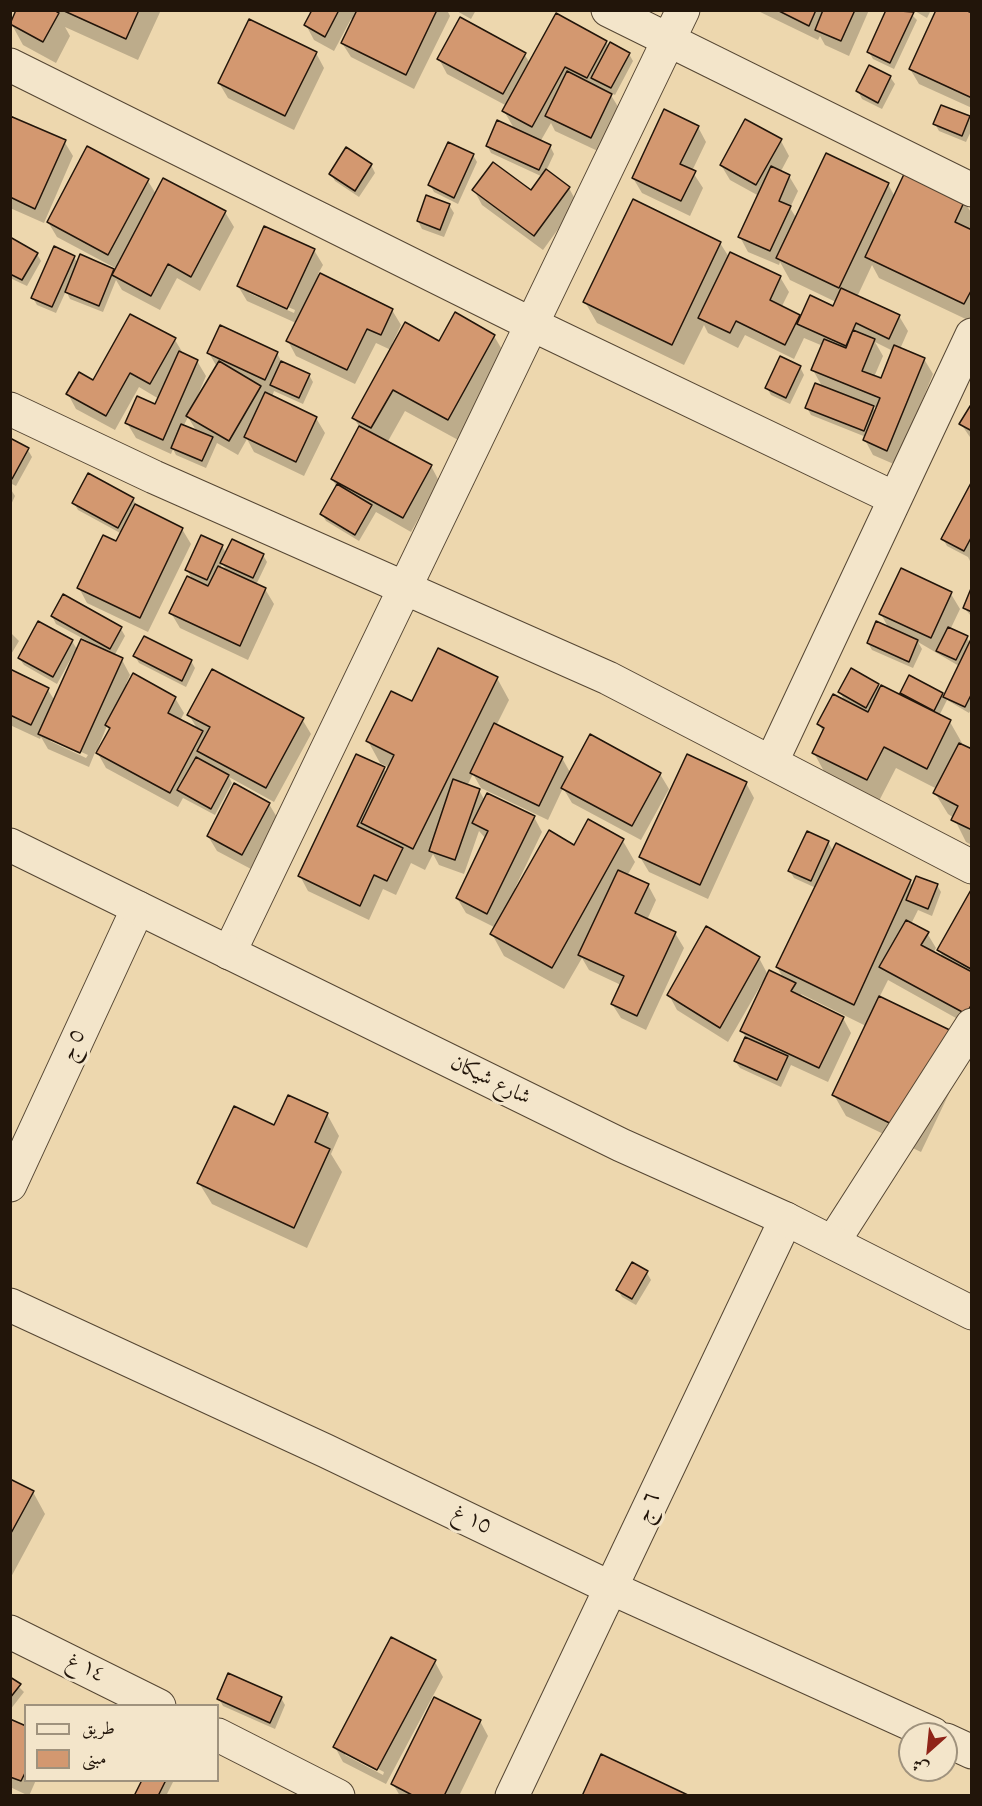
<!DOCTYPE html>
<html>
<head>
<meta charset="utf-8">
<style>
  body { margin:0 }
  #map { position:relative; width:982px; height:1806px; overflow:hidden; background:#edd7ae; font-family:Cardo,Amiri,serif }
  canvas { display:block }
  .frame { position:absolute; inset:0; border:12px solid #22150a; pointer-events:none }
  .legend { position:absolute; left:24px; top:1704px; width:195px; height:78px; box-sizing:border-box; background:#f3e5ca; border:2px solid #9f927d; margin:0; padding:8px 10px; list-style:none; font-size:18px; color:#22150a }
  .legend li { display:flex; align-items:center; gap:12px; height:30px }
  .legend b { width:30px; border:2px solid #9f927d }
  .north { position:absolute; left:898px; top:1722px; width:60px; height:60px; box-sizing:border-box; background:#f3e5ca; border:2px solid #9f927d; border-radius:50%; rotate:207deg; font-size:16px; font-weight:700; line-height:24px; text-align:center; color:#22150a }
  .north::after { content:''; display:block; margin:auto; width:21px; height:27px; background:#8f2418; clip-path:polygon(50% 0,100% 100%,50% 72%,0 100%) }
</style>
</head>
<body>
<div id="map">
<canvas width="982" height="1806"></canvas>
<div class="frame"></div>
<ul class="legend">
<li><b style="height:8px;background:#f3e5ca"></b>طريق</li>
<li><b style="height:16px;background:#d39870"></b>مبنى</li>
</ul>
<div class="north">ش</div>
</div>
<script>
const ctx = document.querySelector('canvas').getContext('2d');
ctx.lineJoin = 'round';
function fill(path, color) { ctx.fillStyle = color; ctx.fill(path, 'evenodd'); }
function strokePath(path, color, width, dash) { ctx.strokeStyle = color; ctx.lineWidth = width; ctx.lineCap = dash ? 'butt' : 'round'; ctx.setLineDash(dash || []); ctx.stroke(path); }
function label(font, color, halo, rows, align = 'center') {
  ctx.font = font + ' Cardo,Amiri,serif'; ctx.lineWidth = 6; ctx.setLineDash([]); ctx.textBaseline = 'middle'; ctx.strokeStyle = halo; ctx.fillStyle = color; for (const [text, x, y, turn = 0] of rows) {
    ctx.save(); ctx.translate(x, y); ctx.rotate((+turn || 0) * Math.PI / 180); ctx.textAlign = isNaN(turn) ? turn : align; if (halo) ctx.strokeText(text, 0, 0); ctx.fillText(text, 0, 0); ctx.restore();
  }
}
fill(new Path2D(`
  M18 10H161L138 60 65 27 70 36 56 63 23 45 11 23Z
  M306 10H447L450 16 414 89 351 57 342 43 353 20 351 19 334 51 314 40 306 25 312 14Z
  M455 10H476L471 19Z
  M756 10H869L849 56 825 45 820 36 818 40Z
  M888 10H907L917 20 894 69 873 59 869 52Z
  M913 10H931L927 18Z
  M972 15V108L919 84 910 69Z
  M606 42 609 47 629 54 633 61 615 95 609 92 620 110 600 152 555 131 551 123 540 142 550 146 554 154 546 171 569 188 577 203 543 250 482 205 474 190 532 192 543 177 491 153 487 145 515 130 504 111 507 106 447 74 439 59 524 54 530 63Z
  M316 53 324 68 294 130 228 98 219 83Z
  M890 77 895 84 882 109 862 99 858 91Z
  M10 117 64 141 73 156 44 223 10 208Z
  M969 117 972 129 966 142 939 131 935 124Z
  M698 127 706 142 692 171 703 188 690 216 642 193 633 178Z
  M781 141 789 156 781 171 789 176 798 191 790 208 797 219 888 184 895 197 964 201 972 214V322L879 278 872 265 857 297 899 316 908 331 900 349 924 359 933 374 896 465 873 455 865 440 866 437 811 415 807 408 823 388 813 370 823 346 804 338 794 359 745 335 738 348 708 333 704 325 684 365 597 323 585 302 720 243 729 257 780 277 789 292 781 308 802 317 834 308 836 302 790 280 780 262 779 265 748 252 740 237 759 196 730 180 721 165ZM875 342 893 351 881 380 874 377 883 356ZM871 405 878 408 876 413Z
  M88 148 148 181 156 194 225 212 234 227 200 291 177 278 160 310 122 290 116 280 103 312 70 299 66 291 56 313 37 305 33 298 74 257 78 264 114 272 117 269 57 237 48 222Z
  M473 155 477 162 458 204 434 192 430 185Z
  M371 165 375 173 359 197 335 181 331 174Z
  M427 197 449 205 454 213 444 237 422 229 418 221Z
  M10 239 37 254 41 261 27 286 10 278Z
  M314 250 323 265 318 274 392 310 401 325 392 344 439 343 494 336 507 358 460 441 405 411 387 443 431 466 439 481 411 532 376 512 359 541 326 521 322 514 337 487 332 479 360 428 354 418 391 350 376 343 355 384 296 356 288 341 296 323 247 301 238 286ZM249 290 295 310 294 313 249 293Z
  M175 340 184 355 197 361 206 376 197 397 199 398 217 367 209 353H277L282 363 309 375 313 382 303 404 274 391 272 397 316 418 325 433 304 476 254 452 247 439 238 455 217 443 206 468 176 455 173 449 171 454 136 438 127 423 156 406 159 399 139 387 115 430 76 409 68 394ZM188 417 197 432 183 427Z
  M800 367 804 375 790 404 771 395 767 388Z
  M972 406V440L961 424Z
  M10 440 28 450 32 457 16 486 10 483Z
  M972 484V565L968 557 947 546 943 539Z
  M10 488 15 496 10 507Z
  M133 499 137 507 182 529 191 544 148 632 87 603 79 588 117 543 122 534 78 510 74 503Z
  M222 546 226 553 263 555 267 562 256 585 265 589 274 604 248 660 180 628 171 613 193 581 187 570ZM222 563 227 572 220 568Z
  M901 570 951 594 960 609 950 630 967 638 970 643 972 640V707L969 713 947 700 939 716 950 722 962 743 961 746 972 751V845L966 842 954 818 948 814 935 793 937 789 896 768 879 801 826 775 814 753 823 732 819 724 845 702 840 692 878 685 881 690 905 699 902 693 942 695 944 698 959 666 918 642 922 649 913 668 872 650 868 643 889 629 881 614Z
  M972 591V617L964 608Z
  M52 616 121 629 125 636 114 656 122 660 130 675 126 684 175 698 184 713 180 721 198 730 189 715 302 719 311 734 274 802 229 777 232 783 215 815 183 798 178 807 106 768 96 750 89 767 48 749 41 737 40 739 10 725V671L48 690 55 701 76 655 74 653 57 684 24 665 19 658 72 641 78 651 97 646 56 624ZM107 726 110 731 99 751 97 750ZM50 738 88 755 86 758 50 741Z
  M10 632 19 641 10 656Z
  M135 656 191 661 195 668 186 687 139 663Z
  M497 678 509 700 496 726 562 758 571 774H660L669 789 641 840 572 803 563 788 548 820 481 788 473 774 467 786 479 790 485 801 534 817 542 832 515 888 517 889 574 847 623 841 635 862 627 876 648 885 656 900 647 920 675 933 684 948 646 1030 621 1018 612 1004 621 985 589 970 582 958 564 989 504 956 492 934 496 928 466 913 457 898 486 839 479 831 464 874 439 865 433 854 425 870 411 863 396 895 383 889 369 920 308 891 300 876 384 769 387 774 390 768 380 763 368 741 413 703Z
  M746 783 754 798 708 899 649 872 640 857Z
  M269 804 278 819 251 869 217 851 208 836Z
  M828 842 833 851 910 881 913 887 937 885 941 892 932 916 918 910 911 924 927 933 936 948 933 953 944 959 939 950 972 891V1027L888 980 879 998 967 1056 921 1152 846 1116 834 1095 866 1026 801 994 803 999 843 1018 851 1033 828 1082 791 1065 781 1087 740 1068 735 1061 746 1038 742 1030 764 985 762 983 728 1042 677 1010 669 995 759 958 768 975 784 979 777 967 816 888 794 878 790 871Z
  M327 1114 339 1136 331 1154 342 1172 307 1248 212 1204 199 1183 274 1127Z
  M647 1273 651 1280 636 1305 622 1297 618 1290Z
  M10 1480 33 1492 45 1514 10 1579Z
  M435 1662 443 1677 386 1784 343 1762 335 1747ZM345 1752 384 1772 383 1775 345 1755Z
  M10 1678 24 1692 10 1710Z
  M281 1698 285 1705 275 1729 223 1706 219 1699Z
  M10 1721 26 1728V1780H36L29 1796 10 1787Z
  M480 1721 488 1736 459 1796H400L393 1784Z
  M144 1780H174L166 1796H136Z`), '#0003');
const building = new Path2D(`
  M16 10H54L59 13 43 42 10 24Z
  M62 10H139L126 39Z
  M312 10H339L325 37 304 25Z
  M357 10H437L406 75 341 43Z
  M777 10H816L809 26Z
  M823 10H855L841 41 815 30Z
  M886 10 914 12 890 63 867 52Z
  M936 10H965L972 13V98L909 69Z
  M556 13 607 41 587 78 565 67 532 127 502 111Z
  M460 17 526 53 503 94 437 59Z
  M249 19 317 52 285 116 218 83Z
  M610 42 630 53 611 88 591 78Z
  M869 65 891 76 878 103 856 91Z
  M567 71 612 94 591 138 545 116Z
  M941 105 970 116 962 136 933 124Z
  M664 109 699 126 680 164 696 171 681 201 632 178Z
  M10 116 66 140 35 209 10 197Z
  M745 119 782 139 756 185 720 165Z
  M497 120 551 145 539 170 486 146Z
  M448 142 474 154 454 198 428 185Z
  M87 146 149 179 108 255 47 222Z
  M346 147 372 164 355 191 329 174Z
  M826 153 889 183 839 288 776 258Z
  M493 162 531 190 546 169 570 187 534 236 472 190Z
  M771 166 790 175 779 201 791 206 770 251 738 237Z
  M905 172 965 200 955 222 972 230V289L964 304 865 257Z
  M163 178 226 211 191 277 168 264 151 296 112 275Z
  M426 195 450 204 440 230 417 221Z
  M633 199 721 242 672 345 583 302Z
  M264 226 315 249 287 309 237 286Z
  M10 237 38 253 22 280 10 274Z
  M54 246 75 256 52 307 31 298Z
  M730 252 781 276 770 300 800 315 785 345 736 321 730 333 698 318Z
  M80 254 114 269 99 306 65 292Z
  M320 273 393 309 381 335 367 329 347 370 286 341Z
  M841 288 900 315 889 339 856 323 846 346 797 324 810 295 833 306Z
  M455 312 495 335 448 420 393 390 371 428 352 418 405 322 439 341Z
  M130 314 176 338 150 384 130 373 106 416 66 394 79 372 93 380Z
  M220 325 278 352 265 380 207 353Z
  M853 330 875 339 862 371 881 378 894 345 925 358 887 451 863 440 880 398 811 370 824 339 846 348Z
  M179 351 198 360 163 440 125 423 137 396 155 404Z
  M780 356 801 366 786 398 765 388Z
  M219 361 261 386 229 441 186 416Z
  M281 361 310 374 299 398 270 385Z
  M815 383 874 406 864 431 805 408Z
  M265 392 317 417 296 462 244 437Z
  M972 403V431L959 424Z
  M181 424 213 437 202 461 171 448Z
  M359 426 432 465 403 518 331 479Z
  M10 438 29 448 12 479H10Z
  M88 473 134 498 118 528 72 503Z
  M972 481V536L964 551 941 539Z
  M337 484 372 505 355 535 320 514Z
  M135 504 183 528 140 618 77 588 103 535 116 541Z
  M201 535 223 545 207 580 185 570Z
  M232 539 264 554 253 578 220 563Z
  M218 566 266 588 240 646 169 613 187 576 208 586Z
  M901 568 952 592 931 638 879 614Z
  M972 586V612L963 608Z
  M63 594 122 627 110 649 51 616Z
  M38 621 73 640 53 677 18 658Z
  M876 621 918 640 909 662 867 643Z
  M948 627 968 636 956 660 936 651Z
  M144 636 192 660 182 681 133 656Z
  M972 637V693L965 707 943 697Z
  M81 639 123 658 80 753 38 734Z
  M438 648 498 677 413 849 361 823 394 755 366 741 391 691 412 701Z
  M851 668 879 684 866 708 838 692Z
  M10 669 49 688 31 725 10 715Z
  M212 669 304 718 266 788 197 751 210 727 187 715Z
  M133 673 176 697 168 713 203 731 170 793 96 753 110 728 105 725Z
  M909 675 943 693 934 711 900 693Z
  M881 685 951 720 927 769 884 747 867 780 812 753 824 728 817 724 833 694 868 712Z
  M494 723 563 757 539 806 470 773Z
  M590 734 661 773 632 826 561 788Z
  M959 743 972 749V830L951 820 958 806 933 793Z
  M356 754 385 767 357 826 403 848 387 881 374 875 360 906 298 876Z
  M687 754 747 782 700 885 639 857Z
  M196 757 229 775 211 809 177 790Z
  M453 779 480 789 455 860 429 851Z
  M234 783 270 803 242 855 207 836Z
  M487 793 535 816 487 914 456 898 488 831 472 823Z
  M588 819 624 839 552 968 490 934 549 830 574 845Z
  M807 831 829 841 811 881 788 871Z
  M836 843 911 880 854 1005 776 967Z
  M618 870 649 884 635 913 676 932 637 1016 611 1004 624 976 578 955Z
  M916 876 938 884 928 909 906 900Z
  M972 888V969H971L937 950Z
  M906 920 929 932 921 945 972 972V1004L966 1014 879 967Z
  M706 926 760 957 720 1028 667 995Z
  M769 970 796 983 791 991 844 1017 819 1068 740 1031Z
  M879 996 956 1033 908 1132 832 1095Z
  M745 1037 788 1056 777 1080 734 1061Z
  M288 1095 328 1113 315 1142 330 1149 294 1228 197 1183 234 1106 274 1125Z
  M632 1262 648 1271 632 1299 616 1290Z
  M10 1479 34 1491 10 1535Z
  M391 1637 436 1660 377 1770 333 1747Z
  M228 1673 282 1697 270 1723 217 1699Z
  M10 1677 21 1684 10 1698Z
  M434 1697 481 1720 444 1796H414L391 1784Z
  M10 1719 26 1726V1771L21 1781 10 1777Z
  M601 1754 690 1796H582Z
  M142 1780H166L158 1796H134Z`);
fill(building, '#d39870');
strokePath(building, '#22150a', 1.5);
const minor = new Path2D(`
  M608 10 972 190
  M10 65 531 324 894 498
  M10 409 154 477 608 678 972 867
  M772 761 972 335
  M229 953 683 10
  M10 1185 138 908
  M833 1242 972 1025
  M10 1305 326 1451 611 1588 933 1734
  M10 1632 159 1706
  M218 1735 338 1796
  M946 1740 972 1752
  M512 1796 786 1219`);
const tertiary = new Path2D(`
  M10 845 621 1145 786 1219 972 1313`);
strokePath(minor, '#554633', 35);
strokePath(tertiary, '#554633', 35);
strokePath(minor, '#f3e5ca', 33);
strokePath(tertiary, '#f3e5ca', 33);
label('21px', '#22150a', '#f3e5ca', [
  ["٥ ج",74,1046,-65],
  ["شارع شيكان",490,1081,26],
  ["٦ ج",649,1508,-65],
  ["١٥ غ",471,1521,26],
  ["١٤ غ",85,1669,26]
]);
</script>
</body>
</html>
